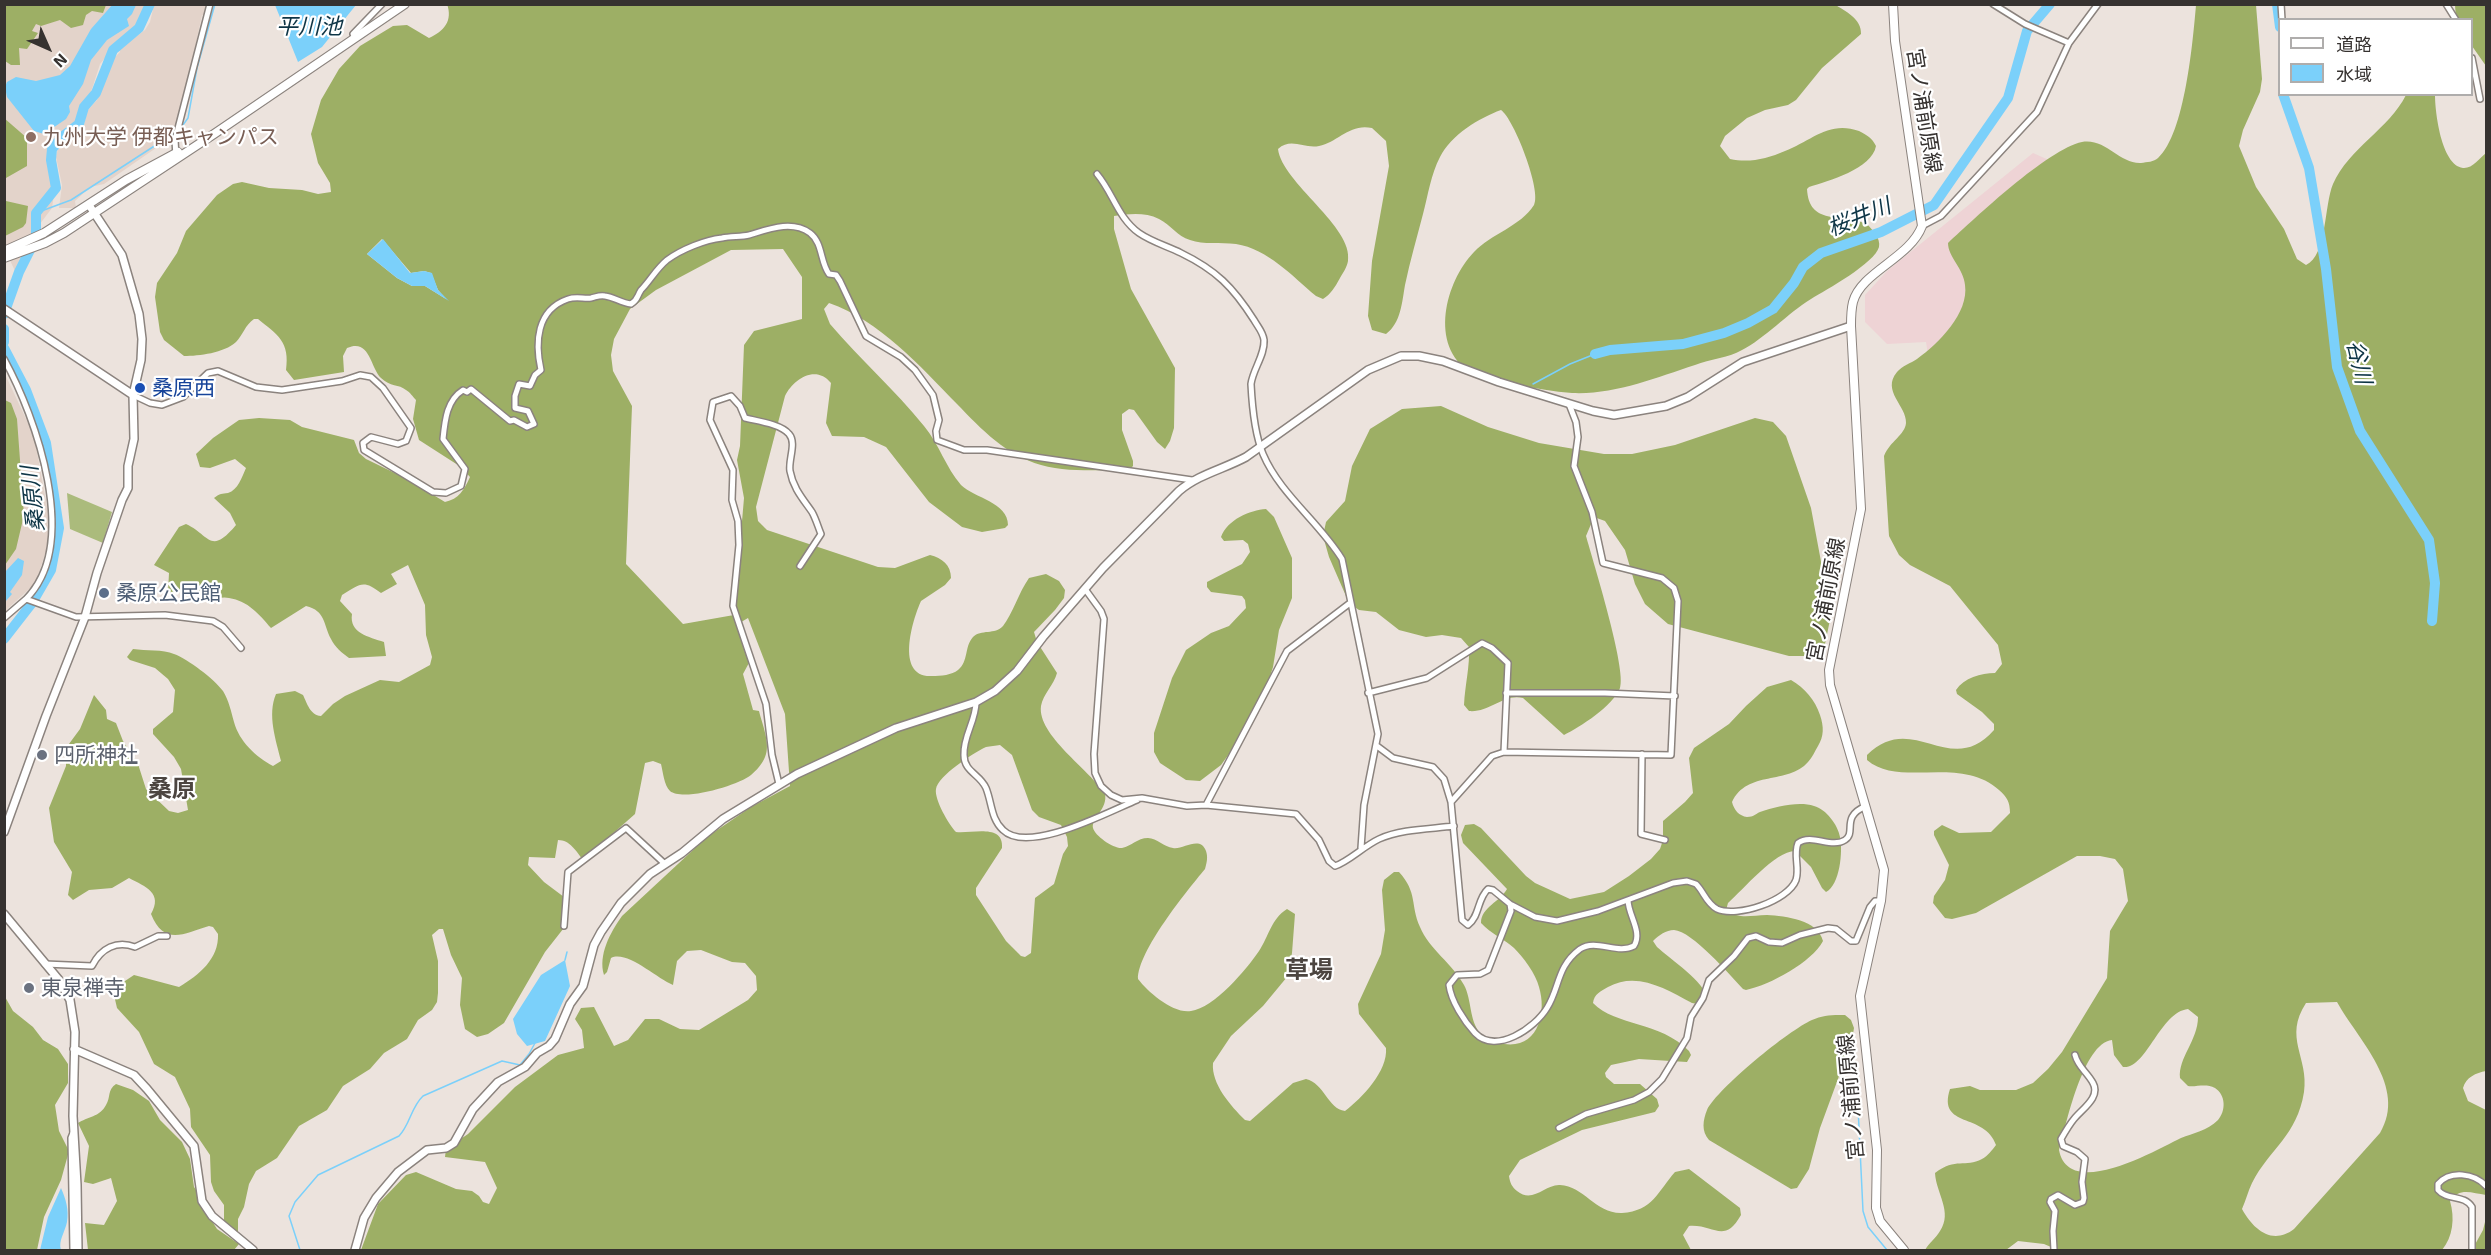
<!DOCTYPE html>
<html>
<head>
<meta charset="utf-8">
<style>
  body { margin:0 }
  #map { position:relative; width:2491px; height:1255px; overflow:hidden; background:#ece3dd; font-family:"Exo 2","Noto Sans JP",sans-serif }
  canvas { display:block }
  .frame { position:absolute; inset:0; border:6px solid #363230; pointer-events:none }
  .legend { position:absolute; left:2278px; top:18px; width:195px; height:78px; box-sizing:border-box; background:#fff; border:2px solid #afadac; margin:0; padding:8px 10px; list-style:none; font-size:18px; color:#363230 }
  .legend li { display:flex; align-items:center; gap:12px; height:30px }
  .legend b { width:30px; border:2px solid #afadac }
  .north { position:absolute; left:18px; top:18px; width:60px; height:60px; -webkit-text-stroke:4px #fff; paint-order:stroke; rotate:135deg; font-size:16px; font-weight:700; line-height:24px; text-align:center; color:#363230 }
  .north::after { content:''; display:block; margin:auto; width:21px; height:27px; background:#363230; clip-path:polygon(50% 0,100% 100%,50% 72%,0 100%) }
</style>
</head>
<body>
<div id="map">
<canvas width="2491" height="1255"></canvas>
<div class="frame"></div>
<ul class="legend">
<li><b style="height:8px;background:#fff"></b>道路</li>
<li><b style="height:16px;background:#7bd0fa"></b>水域</li>
</ul>
<div class="north">N</div>
</div>
<script>
const ctx = document.querySelector('canvas').getContext('2d');
ctx.lineJoin = 'round';
function fill(path, color) { ctx.fillStyle = color; ctx.fill(path, 'evenodd'); }
function strokePath(path, color, width, dash) { ctx.strokeStyle = color; ctx.lineWidth = width; ctx.lineCap = dash ? 'butt' : 'round'; ctx.setLineDash(dash || []); ctx.stroke(path); }
function label(font, color, halo, rows, align = 'center') {
  ctx.font = font + ' "Exo 2","Noto Sans JP",sans-serif'; ctx.lineWidth = 4.5; ctx.setLineDash([]); ctx.textBaseline = 'middle'; ctx.strokeStyle = halo; ctx.fillStyle = color; for (const [text, x, y, turn = 0] of rows) {
    ctx.save(); ctx.translate(x, y); ctx.rotate((+turn || 0) * Math.PI / 180); ctx.textAlign = isNaN(turn) ? turn : align; if (halo) ctx.strokeText(text, 0, 0); ctx.fillText(text, 0, 0); ctx.restore();
  }
}
fill(new Path2D(`
  M5 5H150L143 25 117 44 100 64 91 92 80 108 76 125 56 139 50 147 48 157 53 171 55 187 52 208 24 245 16 273 5 250Z
  M154 5H213L207 16 202 15 190 72 174 130 156 141V148L104 184 90 187 75 201 76 208H59L62 185 56 157 58 148 83 130 87 111 97 100 110 62 120 52 119 49 145 30 150 22Z
  M4 372 34 436 49 517 48 544 36 583 5 611Z`), '#e3d3ca');
fill(new Path2D(`
  M2033 153 2096 181 1930 368 1926 342 1887 344 1865 322V295L1887 271Z`), '#eed3d5');
fill(new Path2D(`
  M67 493 112 512 103 543 70 529Z`), '#abbb7c');
fill(new Path2D(`
  M447 4H1834C1845 11 1862 19 1861 34L1822 68 1796 100 1788 105 1765 110 1747 118 1725 136 1720 146 1730 159C1749 163 1767 159 1785 151 1811 141 1829 120 1859 131 1867 135 1872 138 1876 146 1872 169 1828 181 1809 187L1807 189C1809 226 1841 213 1867 224 1872 230 1881 238 1879 247 1875 263 1826 290 1811 299 1788 313 1764 339 1742 350 1728 358 1710 359 1695 365 1655 378 1614 395 1572 393 1554 392 1536 388 1518 385 1503 383 1483 380 1470 372 1429 346 1445 282 1474 252 1491 234 1521 226 1534 205 1542 191 1514 119 1501 110 1479 118 1451 135 1440 157 1431 174 1428 195 1423 214 1417 237 1410 261 1405 285 1402 302 1401 323 1386 334L1372 330 1368 316 1372 261 1389 166 1386 141 1372 128C1350 123 1338 142 1319 146 1304 149 1291 137 1278 149 1282 183 1354 227 1348 261 1347 267 1343 273 1340 278 1335 287 1331 294 1323 299L1316 296C1292 276 1268 249 1236 244 1220 242 1204 245 1190 240 1177 236 1171 225 1159 219 1145 212 1129 214 1114 216V229L1131 289 1175 368 1174 428 1170 441 1165 449 1157 442 1134 410 1129 409 1122 414V430L1133 461V466L1128 471C1100 469 1068 473 1041 465 1006 455 982 430 957 404 921 367 879 320 829 303L824 309 830 324C860 359 895 390 924 426 939 444 946 468 961 485 974 498 1008 502 1008 525L1005 528 982 532 962 527 929 502 886 447 864 437 832 436 826 423 831 383C816 364 793 379 785 396L756 507 758 521 767 530 878 567 895 568 930 555C942 558 951 565 951 578L945 585 921 601C912 621 895 678 932 676 941 676 952 675 958 670 969 661 964 647 973 637 981 629 995 635 1003 626 1012 615 1019 592 1029 578L1046 574 1059 581 1065 590 1064 598 1055 610 1034 632 1037 642 1057 673C1054 685 1043 694 1041 706 1037 735 1090 770 1105 794 1108 809 1091 818 1093 828 1095 836 1114 849 1122 848 1132 846 1137 838 1148 838 1157 838 1164 847 1173 848 1183 850 1200 835 1206 851 1208 857 1207 862 1205 869 1186 892 1138 951 1138 979 1148 992 1173 1014 1191 1011 1214 1008 1247 969 1259 951 1269 936 1271 919 1287 909L1295 914 1292 953 1287 977 1263 1006 1231 1036 1213 1063C1211 1084 1231 1106 1245 1120L1250 1121 1293 1083 1306 1079C1324 1083 1328 1109 1345 1111 1362 1098 1388 1071 1386 1048L1359 1014 1358 1004 1381 954 1385 930 1382 890 1384 880 1394 872H1399C1418 893 1410 905 1420 927 1429 949 1453 964 1464 985 1472 1000 1469 1020 1480 1033 1486 1040 1495 1043 1504 1044 1538 1049 1547 1013 1539 987 1536 974 1523 957 1514 948 1504 939 1491 934 1481 923 1481 907 1500 902 1507 889L1463 843 1461 835 1465 825 1474 824 1481 828 1526 876 1535 883 1570 899 1604 892 1629 876 1651 859 1660 849 1663 840V821L1685 802 1693 793 1689 758 1694 748 1729 724 1746 706 1767 687 1791 680C1805 688 1815 700 1820 715 1824 727 1824 736 1818 746 1815 751 1812 758 1808 762 1788 785 1747 770 1732 802 1734 810 1739 816 1747 817 1754 817 1755 814 1760 812 1776 807 1798 801 1814 806 1826 809 1838 825 1840 837 1843 851 1840 885 1826 892L1822 888 1811 867 1795 851C1775 851 1743 890 1728 903L1726 910C1740 920 1751 915 1767 915 1786 916 1818 920 1823 941 1812 962 1770 985 1746 990L1743 989C1730 975 1692 931 1674 930 1666 930 1659 935 1653 941L1657 947C1670 959 1705 982 1707 998L1698 1004 1692 1003C1666 989 1637 971 1608 987 1601 991 1594 994 1593 1003 1615 1026 1660 1021 1689 1051L1691 1055 1687 1062 1639 1059 1611 1065 1605 1073 1606 1077 1614 1084H1640L1657 1099 1659 1106 1655 1112 1582 1130 1520 1160 1509 1176C1510 1183 1512 1187 1517 1191 1533 1204 1545 1184 1560 1185 1584 1186 1596 1214 1622 1213 1653 1211 1658 1191 1675 1172L1689 1169 1740 1208 1741 1215C1724 1245 1714 1224 1689 1226L1683 1235 1691 1250H361L378 1204 406 1175 416 1172 456 1189 472 1191 479 1196 483 1202 489 1204 497 1188 485 1162 445 1157 446 1149 468 1134 515 1087 558 1055 584 1048 582 1030 575 1019 581 1008 594 1007 614 1046 628 1040 645 1019H659L680 1029 699 1030 748 1000 757 990 756 976 745 963 732 962 701 950 687 951 677 961 673 985C656 978 627 950 611 958L607 972 604 975C598 955 610 933 622 916L707 837 751 807 790 786 785 714 748 618 736 625 750 661 743 674 753 710 759 711C762 724 771 744 765 757 763 763 756 771 751 775 739 785 683 802 670 791 664 785 663 772 661 764L653 761 645 763 635 814 583 860C576 851 570 840 558 840L555 858 529 857 528 865 544 882 564 897 567 924 545 952 504 1023 488 1034 477 1037 465 1029 460 1005 462 978 451 955 443 929H439L432 935 438 961V993L437 1002 432 1010 418 1020 407 1039 384 1053 370 1069 343 1086 327 1110 299 1126 277 1158 256 1171 249 1184 244 1207 238 1219V1233L227 1227 224 1224V1205L214 1191 211 1182 210 1155 191 1127 190 1109 175 1077 154 1064 139 1032 117 1008 114 995 122 983 134 975 179 987C199 975 219 959 218 934L213 927 209 926C183 934 164 946 151 914 163 893 146 887 129 878L112 888 89 890 73 900 68 895 72 872 54 842 49 808 66 766V748L80 729 94 695 106 710 107 719 116 723 123 741 138 764 146 789 169 811 178 813 188 810 181 769 174 757 153 734V729L173 712 175 690 168 679 155 668 130 660 127 657 133 649C146 651 163 649 174 654 188 659 214 679 223 691 229 701 231 711 234 722 239 741 256 757 273 766L281 761C276 740 267 715 276 694L295 691 303 695C307 703 310 715 321 716L333 704 345 696 380 680 399 682 430 665 432 657 426 635 425 605 408 565 391 574 397 584 381 593C363 579 360 584 342 595L340 601 352 614C349 633 369 637 384 642L386 656 349 658C342 653 335 647 331 639 323 624 326 611 306 606L271 628C259 614 248 601 229 598 222 596 214 600 206 599 187 595 191 588 170 595L168 592 169 573 154 565 179 527 186 524C210 535 210 556 236 525L230 513 214 498C220 493 222 494 228 493 238 490 242 477 246 468L235 459 210 468 200 467 196 454 213 438 239 420 259 418 290 420 302 427 354 440 359 453 366 459 405 478 445 502C459 499 464 490 470 477L461 467 419 440 413 419 416 400C413 397 410 392 406 390 399 384 390 387 381 378 370 367 370 338 347 348L343 356 344 372 294 380 286 370C290 342 278 335 258 319H254C245 325 243 335 236 342 224 353 199 356 184 356L164 340 160 332 155 297 157 283 177 253 186 231 217 195 233 184 242 182 269 188 302 190 318 194 331 192 330 183 318 163 311 134 321 100 339 69 360 46 393 26 407 25 429 38C444 31 453 21 447 4ZM382 239 411 273 424 271 431 273 438 290 446 299 425 286H412L397 278 367 254ZM783 249 802 277V319L754 331 744 345 740 446 737 460 744 498 734 615 683 624 626 564 632 406 613 371 611 355 614 339 630 309 656 290 731 250ZM1000 745 1012 755 1032 810 1039 817 1061 825 1067 837 1068 846 1063 854 1054 884 1035 898 1031 953 1025 957 1021 956 1006 941 976 895V888L1002 848C1004 823 971 834 956 832 949 825 934 799 936 789 938 776 973 753 986 747 990 746 996 746 1000 745Z
  M4 5 5 4 106 5 103 13 92 11 86 15 83 25 71 28 60 20 41 26 36 24 32 31 38 33 27 49 19 48 20 65H11L5 61Z
  M2196 5H2256L2262 79 2260 92 2243 130 2239 146 2256 187 2284 229 2297 259 2306 265C2327 256 2324 205 2333 184 2349 148 2389 129 2406 95H2435C2435 111 2441 165 2463 168 2472 169 2480 158 2486 153V1071C2476 1073 2466 1077 2463 1088L2468 1101 2486 1110V1195C2472 1193 2459 1187 2450 1201 2455 1218 2453 1237 2442 1250H2058L2044 1244 2018 1241 2006 1250H1925C1929 1243 1936 1238 1940 1231 1953 1212 1936 1193 1935 1173 1956 1157 1965 1168 1982 1159 1988 1156 1992 1150 1996 1145 1985 1112 1937 1129 1950 1089L1970 1086 1980 1090H2016L2033 1083 2048 1069 2062 1052 2107 978 2110 931 2128 901 2123 869 2115 859 2100 856H2077L1976 913 1952 919 1945 918 1933 903 1934 896 1945 880 1949 865 1934 835V831L1942 825 1959 833 1991 832 2010 813C2010 802 2007 797 1999 790 1960 755 1899 788 1867 760V755C1913 709 1950 780 1994 730V724L1982 712 1957 694 1956 690C1964 678 1981 673 1995 673L2002 664 1998 645 1950 586 1910 565 1899 555 1889 536 1884 456C1890 441 1905 435 1906 423 1907 406 1881 391 1897 372 1902 366 1911 363 1917 359 1939 343 1969 313 1965 285 1964 269 1948 257 1948 243 1975 218 2048 149 2082 142 2106 138 2119 164 2141 163 2147 162 2154 162 2158 158 2185 134 2193 40 2196 5ZM2337 1002C2358 1040 2408 1087 2380 1133L2294 1229C2272 1246 2253 1229 2242 1209 2246 1200 2248 1191 2252 1183 2270 1148 2297 1136 2304 1092 2309 1057 2283 1038 2306 1003ZM2188 1009 2198 1017C2198 1040 2178 1058 2180 1078L2188 1086C2197 1087 2206 1083 2215 1088 2226 1095 2226 1111 2218 1120 2207 1131 2193 1133 2181 1138 2156 1150 2069 1201 2059 1150 2066 1125 2083 1043 2112 1040L2114 1055 2123 1067C2146 1070 2160 1012 2188 1009Z
  M2455 5H2486V66L2472 46V20L2456 19Z
  M4 118 27 138V166L6 178Z
  M4 198 6 201 28 206 26 223 23 227 5 236Z
  M5 400 11 403 17 419 24 515 16 549 5 565Z
  M1441 406 1488 427 1539 443 1604 454H1632L1675 445 1755 418 1773 422 1786 436 1811 508 1831 615 1825 644 1808 656H1789L1668 624 1645 604 1635 584 1625 550 1605 521 1594 517 1586 536C1593 561 1627 670 1620 688 1613 706 1580 727 1564 735L1523 698C1504 693 1489 713 1469 711L1464 705C1465 685 1470 666 1469 647L1461 638 1442 635 1426 637 1399 630 1376 612 1359 610 1349 603 1329 557 1323 536 1326 522 1345 501 1352 466 1370 429 1402 409Z
  M1266 509 1274 517 1292 558V598L1279 630 1273 667 1258 714 1221 765 1200 781 1186 780 1160 763 1154 752V733L1172 678 1186 650 1211 633 1229 626 1246 608 1245 600 1242 596 1211 592 1207 587V582L1242 564 1250 552 1248 544 1243 540 1224 541 1221 537C1227 520 1250 510 1266 509Z
  M4 995 13 1011 33 1027 43 1040 58 1049 68 1064V1083L55 1105 59 1131 69 1151 61 1180 44 1217 37 1250H5Z
  M1839 1015H1845L1851 1020 1854 1028 1849 1058 1842 1068 1820 1128 1809 1169 1797 1188 1791 1189 1709 1140C1701 1131 1703 1120 1707 1110 1718 1088 1789 1030 1812 1020 1821 1016 1829 1015 1839 1015Z
  M116 1084 133 1090 149 1101 160 1120 182 1142 190 1159 194 1187 207 1205 210 1218 217 1229 239 1244 234 1250H88L85 1223 104 1225 117 1201 111 1178 93 1184 84 1182 89 1146 78 1123C87 1117 100 1117 106 1105 111 1097 107 1090 116 1084Z
  M2486 1218V1250H2472L2483 1230Z`), '#9daf65');
fill(new Path2D(`
  M113 4 136 5 132 14 127 19 129 26 107 40 91 60 83 84 69 106 70 112 66 119 44 134 34 131 7 97 5 87 7 82 16 77 36 81 60 75 70 66 91 29Z
  M275 5H356L322 47 298 62Z
  M383 239 410 273 424 271 432 273 438 290 449 301 425 286H412L397 278 367 254Z
  M18 558 24 561 22 575 10 592 12 594 5 602V572Z
  M565 960 570 986 545 1041 527 1046 517 1034 513 1019 541 975Z
  M61 1188C66 1200 69 1209 67 1222 65 1232 58 1241 61 1250H40L48 1217Z`), '#7bd0fa');
strokePath(new Path2D(`
  M180 129 188 118 197 68 215 4
  M36 213 71 200 176 132
  M1533 384 1570 364 1595 354
  M565 960 567 952
  M1858 1107 1863 1211 1868 1227 1887 1250
  M300 1250 289 1216 295 1202 318 1175 399 1136C410 1125 411 1107 423 1096L502 1061 520 1065 529 1054 535 1043`), '#7bd0fa', 1.5);
strokePath(new Path2D(`
  M2277 4 2280 27
  M2283 94 2309 168 2326 269 2337 367 2360 431 2429 540 2435 583 2432 621
  M4 314 19 272 36 238V213L56 188 51 160 52 149 62 137 79 124 84 107 96 93 113 50 139 28 150 4
  M4 329V342
  M4 348 26 390 46 443 59 528 51 570 32 603 4 639
  M1595 354 1610 350 1683 344 1724 333 1748 323 1773 309 1794 283 1803 267 1821 253 1881 232 1934 205 2008 98 2027 31 2050 4`), '#7bd0fa', 10);
const minor = new Path2D(`
  M1993 4 2025 24 2069 43
  M2281 4 2282 20
  M2446 4 2456 20
  M355 38 353 34 382 4
  M2472 58 2480 99
  M176 157 175 140 210 4
  M1097 174C1113 193 1118 218 1139 233 1152 242 1167 246 1181 253 1216 270 1233 287 1254 320 1258 327 1263 332 1264 340 1265 355 1253 369 1251 384 1252 404 1255 435 1263 454 1280 494 1319 522 1342 559L1378 734 1364 805 1361 848
  M1922 226 1941 216 2037 112 2069 43 2098 4
  M4 359C36 417 81 544 26 599
  M133 395 150 403 162 405 183 397 208 373 218 371 256 387 282 390 342 381 360 375 371 377 383 388 411 428 406 441 398 444 371 437 363 443 364 450 433 492 446 493 461 486 465 469 443 439C445 419 447 400 463 390L467 392 471 389 510 421 514 420 527 427 534 424 528 411 515 408V396L519 384 530 386 535 375 541 370C535 343 536 310 568 299 576 296 584 299 591 298 596 297 599 295 605 296 614 297 621 303 631 304 638 300 637 296 641 290 650 281 656 269 667 260 682 249 705 240 722 238 731 236 741 237 749 235 769 229 792 220 810 233 823 243 820 262 829 274L836 275 840 281 866 336 901 357 915 370 933 395 939 420 936 431 937 440 964 450H987L1192 480
  M1085 589 1101 611 1104 619 1094 754 1095 773 1101 786 1111 795 1122 800 1142 798 1187 806 1206 805 1296 814 1319 840 1329 861 1335 866C1348 862 1364 846 1379 839 1401 829 1431 829 1454 826
  M4 618 26 599 76 617 165 615 213 621 223 627 241 648
  M1368 693 1427 678 1482 643 1492 648 1508 663 1504 752
  M1506 693H1605L1675 696
  M976 702C976 721 963 736 964 755 964 772 980 774 986 788 992 803 991 819 1003 830 1028 855 1110 811 1137 800
  M1377 746 1393 758 1433 767 1444 779 1451 802 1462 920 1468 925C1480 916 1477 899 1488 889L1493 890 1510 904 1535 917 1557 921 1598 911 1673 883 1687 881 1696 884C1704 892 1706 903 1717 909 1737 918 1788 901 1796 880 1800 868 1793 855 1798 843 1812 833 1831 849 1845 840 1857 832 1840 817 1866 806
  M1642 754 1641 834 1665 840
  M779 784 772 755 766 704 733 606 739 545 738 521 732 500 733 470 710 420 713 402 731 396 740 406 745 418C757 421 781 424 789 434 797 443 788 460 790 471 793 488 803 499 812 512 816 519 818 527 821 534L800 566
  M1451 802 1492 756 1504 752 1671 755 1678 601 1674 588 1662 578 1603 563 1592 512 1574 466 1578 437 1576 422 1569 404
  M1206 805 1287 651 1350 603
  M1510 904 1511 911 1488 970 1480 974 1457 975 1449 985C1451 1001 1464 1021 1475 1033 1496 1055 1535 1028 1547 1008 1560 988 1556 967 1580 949 1596 938 1617 955 1634 946 1643 932 1628 915 1628 900
  M564 926 568 872 626 828 665 864
  M45 964 92 966C101 948 117 940 135 947L158 936H167
  M1559 1128 1586 1114 1634 1100 1649 1092 1662 1079 1687 1038 1691 1017 1703 998 1709 980 1734 956 1748 938 1756 936 1769 942 1782 943 1800 935 1828 928 1836 929 1851 941H1856L1870 907 1875 901H1881
  M73 1133 71 1138 73 1250
  M2054 1250 2053 1231 2055 1211 2050 1202 2051 1199 2058 1195 2075 1205 2083 1202 2084 1198 2082 1182 2085 1159 2077 1152 2063 1146 2061 1139C2065 1132 2069 1125 2074 1119 2082 1109 2101 1097 2093 1083 2087 1072 2078 1067 2075 1055
  M2472 1250V1207C2464 1194 2447 1201 2438 1190V1184C2450 1170 2474 1173 2486 1186`);
const tertiary = new Path2D(`
  M4 309 133 395
  M4 832 46 716 85 617 97 573 122 500 128 488V466L134 439 133 395 141 360 142 339 139 314 122 255 89 205
  M4 914 59 980 70 1000 75 1032 73 1116 77 1185 78 1250
  M74 1049 134 1075 147 1089 194 1146 202 1201 212 1216 253 1250
  M355 1250 364 1218 376 1198 398 1172 427 1150 446 1148 454 1143 473 1109 498 1082 525 1067 537 1053 549 1046 555 1039 570 1004 583 986 594 945 601 932 621 903 650 874 682 853 723 819 797 774 896 728 976 702 995 691 1017 671 1043 637 1103 568 1179 491C1199 474 1224 469 1246 457L1368 370 1401 356H1419L1443 361 1499 382 1593 411 1614 415 1666 406 1688 397 1743 362 1851 326`);
const secondary = new Path2D(`
  M1893 4 1895 41 1922 226C1910 258 1861 272 1853 302 1851 310 1851 318 1851 326L1861 509 1829 670 1830 685 1884 870 1881 901 1860 996 1877 1150 1876 1208 1880 1221 1904 1250
  M4 251 44 233 126 180 178 152
  M4 258 45 243 64 233 214 134 405 4`);
strokePath(minor, '#8b837e', 8);
strokePath(tertiary, '#8b837e', 10);
strokePath(secondary, '#8b837e', 10);
strokePath(minor, '#fff', 5);
strokePath(tertiary, '#fff', 7);
strokePath(secondary, '#fff', 8);
for (const [x, y, r, color] of [
  [31,137,6,"#8d6e63"],
  [140,388,6,"#1a4fb4"],
  [104,593,6,"#5c6f8a"],
  [42,755,6,"#6b7280"],
  [29,988,6,"#6b7280"]
]) { const dot = new Path2D(); dot.arc(x, y, r, 0, 2 * Math.PI); ctx.fillStyle = color; ctx.fill(dot); strokePath(dot, '#fff', 2); }
label('21px', '#363230', '#fff', [
  ["宮ノ浦前原線",1924,111,81],
  ["宮ノ浦前原線",1826,600,-79],
  ["宮ノ浦前原線",1851,1097,-95]
]);
label('21px', '#785e54', '#fff', [
  ["九州大学 伊都キャンパス",43,137]
], 'left');
label('21px', '#164399', '#fff', [
  ["桑原西",152,388]
], 'left');
label('21px', '#4e5e75', '#fff', [
  ["桑原公民館",116,593]
], 'left');
label('21px', '#5b616d', '#fff', [
  ["四所神社",54,755],
  ["東泉禅寺",41,988]
], 'left');
label('italic 22px', '#0e3546', '#fff', [
  ["平川池",309,27],
  ["桜井川",1859,217,-22],
  ["谷川",2359,362,77],
  ["桑原川",33,499,-96]
]);
label('bold 24px', '#4c4540', '#fff', [
  ["桑原",172,789],
  ["草場",1309,970]
]);
</script>
</body>
</html>
